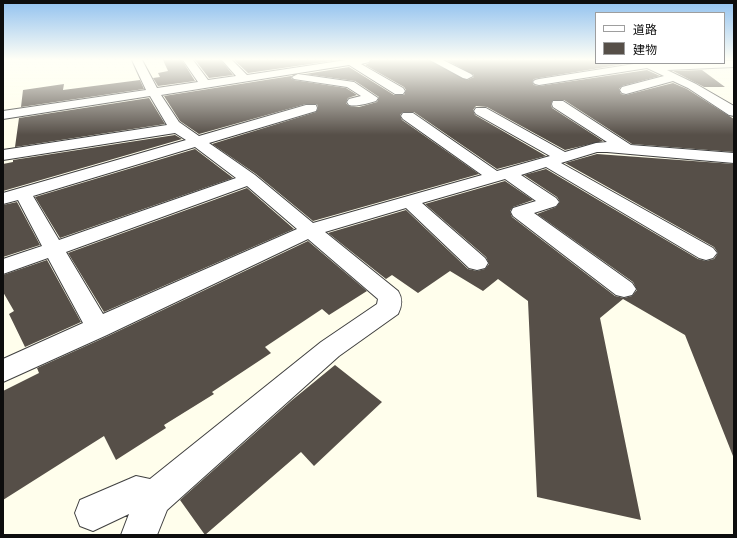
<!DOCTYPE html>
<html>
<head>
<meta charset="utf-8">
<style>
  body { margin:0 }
  #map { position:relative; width:737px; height:538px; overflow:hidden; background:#fffeec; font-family:"Playfair Display","Noto Sans JP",serif }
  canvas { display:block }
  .frame { position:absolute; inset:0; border:4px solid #0d0d0d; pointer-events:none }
  .legend { position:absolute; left:595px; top:12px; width:130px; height:52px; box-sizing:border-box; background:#fff; border:1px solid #9e9e9e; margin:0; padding:5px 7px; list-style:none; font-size:12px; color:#0d0d0d }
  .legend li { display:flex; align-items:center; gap:8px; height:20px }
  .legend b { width:20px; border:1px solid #9e9e9e }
</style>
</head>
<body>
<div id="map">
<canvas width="737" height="538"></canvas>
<div class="frame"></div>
<ul class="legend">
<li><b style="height:5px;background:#fff"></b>道路</li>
<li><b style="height:11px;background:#564f48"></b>建物</li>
</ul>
</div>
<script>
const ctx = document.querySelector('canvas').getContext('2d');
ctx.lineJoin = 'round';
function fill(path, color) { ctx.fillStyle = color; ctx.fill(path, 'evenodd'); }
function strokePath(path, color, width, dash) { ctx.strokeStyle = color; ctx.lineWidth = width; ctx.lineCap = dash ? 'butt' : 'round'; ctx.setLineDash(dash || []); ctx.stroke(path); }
fill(new Path2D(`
  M163 60H182L195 81 158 86 153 78 160 77 158 73 168 71Z
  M195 60H221L233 75 209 78Z
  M234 60H338L248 73Z
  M371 60H429L467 80 474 77V75L446 60H596V63H630L539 78 534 79 532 82 534 85 539 86 647 70 660 76 622 86 619 89 621 94 626 95 673 83 687 89 734 119V152L632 144 564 100H553L551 104 552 108 603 141 565 150 487 107 476 106 473 110 475 115 546 156 497 169 414 112H403L400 115 402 120 479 174 313 221 256 174 212 144 316 112 318 108 317 104H306L199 134 180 121 164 96 291 76V78L294 80 346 88 357 95 348 98 346 103 349 106 359 107 377 102 379 97 355 81 305 74 349 67 394 95H404L406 90 404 87 365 65 369 63Z
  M702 70 725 87H704L673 71Z
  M140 80 144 89 21 107 23 90 64 84 63 90Z
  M149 98 165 124 15 147 19 118Z
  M175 135 182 139 3 191V164L13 162V160Z
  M195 149 233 178 60 238 35 197Z
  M597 154 734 164V455L733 456 685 335 623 299 600 318 641 520 537 497 528 301 498 279 483 291 450 271 418 293 392 275 386 279 328 233 406 210 468 269 477 271 485 269 489 264 486 257 425 204 505 181 533 200 513 207 510 211 512 217 615 296 624 298 632 296 637 290 633 282 537 214 556 207 560 202 557 197 524 175 546 169 698 259 706 261 714 259 718 253 714 247 565 163Z
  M247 188 294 229 104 312 68 253Z
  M17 202 40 245 3 257V205Z
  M308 241 367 291 329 315 322 309 265 347 271 353 212 392 214 394 164 425 166 428 116 460 104 436 3 500V391L39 373 37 368 108 336Z
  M47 260 81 322 25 347 9 314 14 311 3 292V275Z
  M335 365 382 402 314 466 301 452 205 535 180 500 291 401Z`), '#564f48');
const minor = new Path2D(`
  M132 60H142L157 88 198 82 183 60H193L208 80 236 76 222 60H232L247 75 346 60H370L369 62 361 64 403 88 405 91 403 94H395L349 65 161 95 179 122 199 136 306 105H316L317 108 316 111 209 143 255 175 313 223 482 175 403 119 401 116 403 113H413L497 171 550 156 476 114 474 111 476 108H486L565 152 596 143 607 142 553 107 552 104 553 101H563L631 145 734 153V163L607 152H597L561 163 713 248 717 253 713 258 706 260 699 258 546 167 521 175 556 198 559 202 556 206 534 213 632 283 636 289 632 295 624 297 616 295 513 216 511 212 513 208 536 201 505 179 422 203 485 258 488 263 485 268 477 270 469 268 406 208 325 232 398 291C403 299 402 306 398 314L339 356 167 510 157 535H121L129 514 93 531 80 526 75 513 80 500 136 476 150 479 321 342 377 304 378 299 308 239 107 335 3 382V359L83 323 48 258 3 274V259L42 246 18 200 3 204V193L186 140 175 133 3 160V150L167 125 150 96 3 119V111L146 90ZM195 147 236 178 59 240 33 196ZM247 186 297 229 103 314 66 252Z
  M430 60H443L471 74 473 76 467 79 463 78Z
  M724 61H734V67L667 70 696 84 734 106V116L729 115 688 88 673 81 626 94 622 93 620 90 622 87 664 76 647 68 539 85 535 84 533 82 535 80 539 79 640 63H724Z
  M298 74 354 82 378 98 376 101C368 103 357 107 349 105L347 102 349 99 361 96 347 87 294 79 292 77Z`);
strokePath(minor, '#404040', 2);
fill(minor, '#fff');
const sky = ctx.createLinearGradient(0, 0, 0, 135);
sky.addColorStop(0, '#91c1ef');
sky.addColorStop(0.44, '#fffff6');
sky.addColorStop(1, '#fffff600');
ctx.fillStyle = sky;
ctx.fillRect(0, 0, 737, 135);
</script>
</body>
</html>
